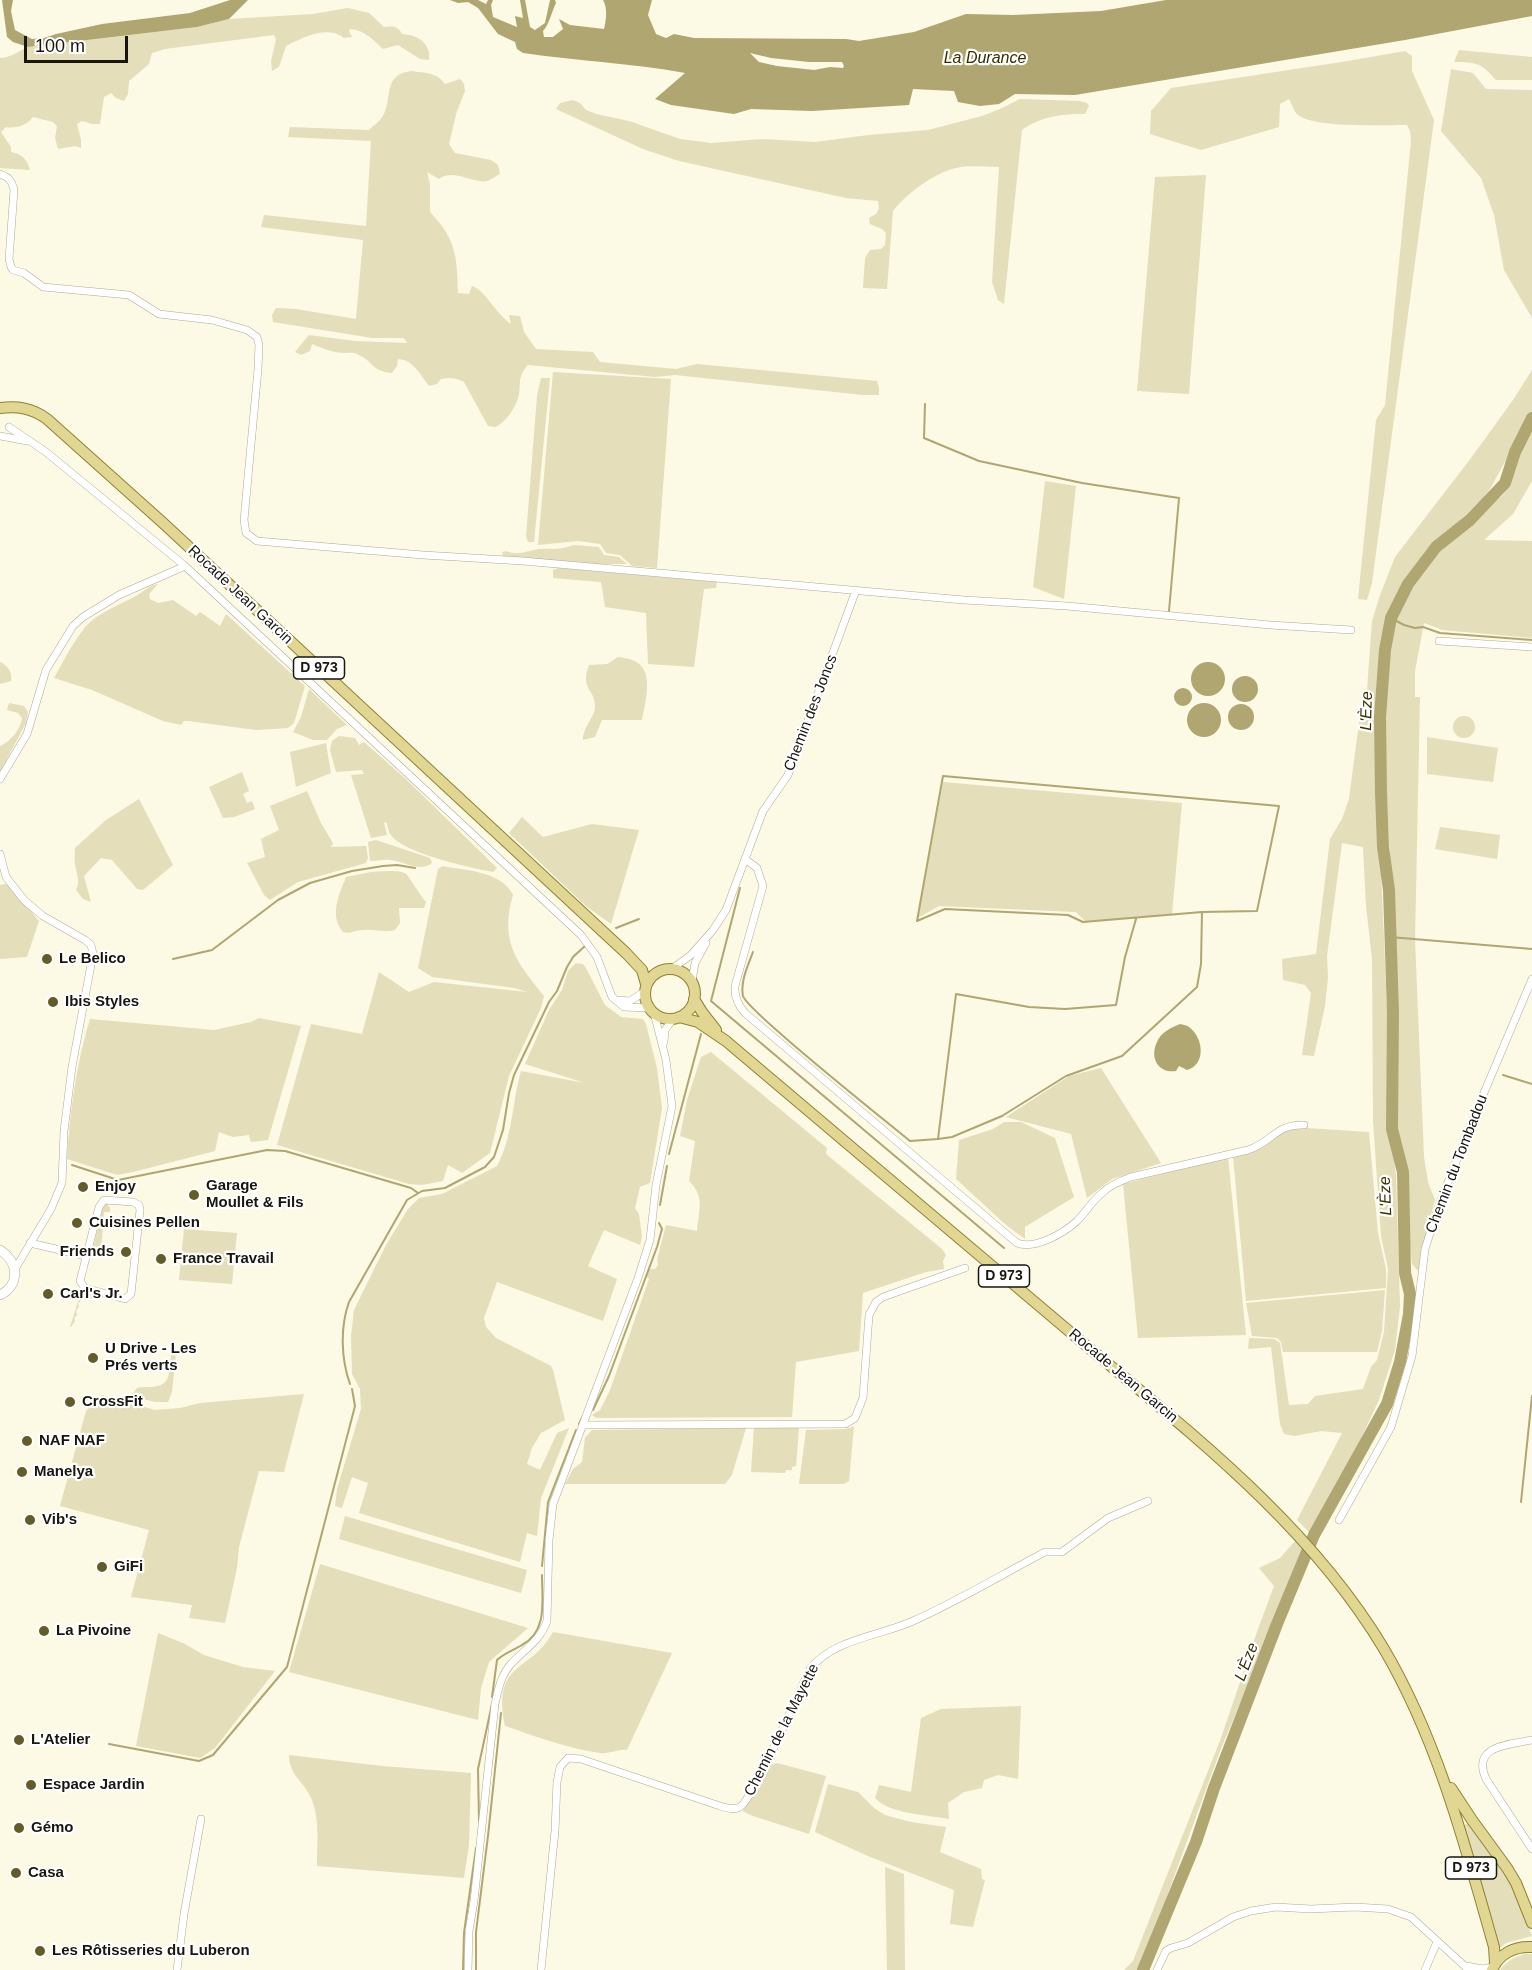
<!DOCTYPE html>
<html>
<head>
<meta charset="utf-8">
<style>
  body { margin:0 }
  #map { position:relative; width:1532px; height:1970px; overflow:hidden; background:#fcf9e4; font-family:Helvetica,sans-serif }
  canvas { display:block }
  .scale { position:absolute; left:24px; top:36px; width:104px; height:27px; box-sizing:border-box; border:3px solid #18160f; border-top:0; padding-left:8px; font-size:18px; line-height:21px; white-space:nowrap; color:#18160f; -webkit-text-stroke:4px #fff; paint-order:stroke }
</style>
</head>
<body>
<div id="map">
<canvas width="1532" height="1970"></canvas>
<div class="scale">100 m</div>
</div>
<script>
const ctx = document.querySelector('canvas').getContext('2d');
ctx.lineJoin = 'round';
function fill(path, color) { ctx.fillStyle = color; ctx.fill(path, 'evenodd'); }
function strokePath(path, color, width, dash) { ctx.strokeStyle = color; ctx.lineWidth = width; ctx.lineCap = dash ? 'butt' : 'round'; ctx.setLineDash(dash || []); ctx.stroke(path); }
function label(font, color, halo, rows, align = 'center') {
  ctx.font = font + ' Helvetica,sans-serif'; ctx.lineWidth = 4.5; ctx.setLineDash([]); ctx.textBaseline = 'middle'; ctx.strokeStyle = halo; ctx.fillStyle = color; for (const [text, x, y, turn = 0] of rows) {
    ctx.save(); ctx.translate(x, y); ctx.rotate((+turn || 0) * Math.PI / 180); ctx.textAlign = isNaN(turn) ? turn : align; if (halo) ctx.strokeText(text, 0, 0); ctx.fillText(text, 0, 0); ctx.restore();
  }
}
fill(new Path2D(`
  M348 8 369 13 384 27C393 26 398 26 402 34 418 35 431 43 429 60L420 59 398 45 383 49C372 39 365 30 350 29L349 31 352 37 344 38C327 25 304 37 286 46L279 67 272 71 271 61 276 39 274 35 165 49 152 53 149 64 129 81 128 94 124 101 116 98 111 93 104 97 100 124H92L82 121 77 124 81 140V148L75 146 58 149 55 138 57 126 53 122 33 117C27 125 16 129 6 127L1 132 11 147V152C22 154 27 159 30 170L0 168V58C11 58 18 51 28 47L197 27 229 19 313 14Z
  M1459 50 1532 57V80H1496C1481 63 1477 62 1454 62Z
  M1405 51 1412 56V71L1434 120 1372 583 1367 600 1358 599 1376 420 1385 405 1411 141 1410 131 1407 125C1384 125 1314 128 1298 115 1294 112 1292 104 1289 99L1280 104 1279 127 1201 150 1150 134 1151 111 1171 88 1348 61Z
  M1451 69 1473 73 1486 89 1532 90V318L1504 270 1494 215 1481 178 1441 131Z
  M411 71C424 73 437 72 445 84L460 79 464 84 465 91 457 111 449 144 455 153 491 160 498 165 500 174C496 176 491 180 487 181 473 184 453 168 439 179L427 172 430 184V212C456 239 457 256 458 293L469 294 472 286C484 289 498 316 511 324L509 315 520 316 524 332 536 349 593 352 600 362 676 369 697 364 877 381 879 388V395H863L675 375 655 377 528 365C515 379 523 386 517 401 513 411 505 422 496 427L488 426 464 382C456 378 450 377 441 379L437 384 429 386C421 375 412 359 398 359L397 366 392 373C371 371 373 361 359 355 354 352 350 353 345 353 334 353 321 348 312 344L310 351 301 355 295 352 309 335 355 341 407 343 404 338H372L273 322 272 315 276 308 296 309 356 319 363 240 261 227 264 215 366 226 371 141 288 137 290 127 369 130C373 126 380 121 383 116 393 98 382 75 411 71Z
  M1020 99 1080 101 1087 103 1089 106 1085 114C1061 114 1042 116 1022 130L1004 304 998 300 992 282 999 167C985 167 969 165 956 168 934 173 906 194 893 211L887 289 863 288 865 258 870 250 881 249 885 245 886 233 882 229 870 224 869 218 876 214 879 208 878 201 846 198 679 161 643 149 556 109 560 103 573 100 580 103 586 110 596 114 629 121 680 139 711 143 763 139 815 142 869 135 928 130 982 116 1000 109Z
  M1206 175 1189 394 1137 391 1155 177Z
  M1532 370V413L1490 489 1476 508 1438 539 1417 564 1390 613 1382 649 1377 775 1391 1103 1390 1131 1396 1174 1400 1306 1395 1350 1379 1400 1350 1462 1311 1534 1297 1520 1342 1433 1321 1431 1295 1436 1284 1434 1280 1424 1271 1347 1248 1349 1249 1338 1274 1339 1280 1343 1289 1405 1308 1404 1315 1396 1363 1389 1371 1367 1377 1360 1384 1332 1388 1269 1381 1236 1373 1121 1372 959 1366 906 1363 847 1342 843 1327 956 1328 978 1325 1006 1314 1056 1302 1055 1311 993 1305 985 1283 980 1282 959 1316 954 1330 839 1342 819 1349 799 1361 707 1367 690 1372 621 1380 595 1395 557 1471 458 1513 400Z
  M553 372 671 379 657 568 632 566 620 555 606 553 600 544 578 541 538 545Z
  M541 378H550L534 542H528L526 536 537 396Z
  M1532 427V481L1513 514 1484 540 1532 541V638L1442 630 1424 623 1415 671V697H1420L1415 940 1424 1157 1428 1182 1435 1200 1422 1249 1420 1268 1417 1270 1412 1264 1410 1245 1405 1159 1394 1127 1397 1006 1383 716 1388 649 1393 617 1412 582 1437 554 1485 508 1502 496 1511 483 1525 438Z
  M1045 481 1076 486 1064 599 1033 587Z
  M573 545 599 547 604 555 619 557 627 564H581L503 556 502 552 506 551C519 556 526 551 539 549 553 548 557 551 573 545Z
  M558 568 717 582 716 588 704 589 694 667 648 664 646 613 605 607 601 582 553 578V570Z
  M158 584 149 594 150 599 158 603 173 600 196 616 200 612 220 626 226 614 305 686 294 723 288 728 256 730 188 721H184L181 725 163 721 92 690 54 678C63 662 72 644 83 630 95 614 117 606 134 597 143 593 148 585 158 584Z
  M618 657C622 658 628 658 632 660 656 668 645 702 642 720H602L595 737 583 740C583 725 596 717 595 705 594 688 580 689 589 665L607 664Z
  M0 662C7 665 13 672 11 681L0 684Z
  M309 689 347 725 337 729 327 740H313L293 732 301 717Z
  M9 703 24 706 28 712 26 723 0 772V746C10 742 21 729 22 718L18 713 7 710Z
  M1453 727a11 11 0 1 1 22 0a11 11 0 1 1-22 0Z
  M339 736 355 738 359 745 364 742 407 780 497 868 493 872C471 868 403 853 391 835 388 832 388 825 386 822L384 823 387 835 371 838 351 775 364 774 362 770 336 772 330 750 332 741Z
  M1427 737 1498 748 1493 782 1427 774Z
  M326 743 331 773 296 787 290 752Z
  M242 772 249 791 243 794 247 803 252 801 255 809 234 817 223 818 209 787Z
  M943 782 1182 803 1172 914 1086 922 1076 912 939 906 918 918Z
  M307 791 321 823 333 843 331 847 366 846 368 858 366 863 298 882 270 900 264 895 247 863 265 857 261 839 279 830 270 806Z
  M139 799 173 865 143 890 137 889 112 860 101 858 84 876 91 902 83 899 76 890C81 880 76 874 75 864 74 858 75 854 75 848L106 820Z
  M522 817 543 837 592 824 639 830 611 924 587 907 509 833Z
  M1440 827 1500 835 1497 859 1435 849Z
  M376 840 430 858 432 863C420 873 404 861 390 860 384 859 377 861 370 861L368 842Z
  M443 866C467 871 501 871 513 895 499 941 517 963 544 996L541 1008 509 1076 490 1153 462 1173 448 1165 443 1181 422 1185 409 1184 277 1145 311 1024 362 1034 379 972 409 992 434 982 527 992 514 988 432 977 418 968 438 869Z
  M371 872C379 872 398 869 406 874 408 875 422 898 426 902L424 908H399L400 923 395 930C384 933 375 929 364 930 355 930 351 934 343 932 329 915 339 895 346 877Z
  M5 884 11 887 39 921 27 957 0 959V885Z
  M576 963 583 964 586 968 605 1005 621 1017 643 1019 646 1024 657 1068 662 1108 650 1183 640 1187 635 1208 639 1214 642 1237 640 1245 604 1230 588 1266 617 1279 603 1321 497 1282 484 1318 486 1327 496 1338 551 1366 553 1370 565 1420 541 1433 532 1448 527 1464 540 1470 557 1433 569 1428 541 1498 537 1536 527 1533 520 1562 359 1513 368 1483 352 1477 342 1508 335 1506 337 1489 361 1409 360 1389 352 1374 351 1336 354 1310 386 1245 408 1209 419 1198 442 1194 497 1166C513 1137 512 1102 521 1071L585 1083 525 1064 549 1010 562 990 568 971Z
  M259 1018 301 1026 268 1140 251 1142 249 1135 233 1137 219 1132 215 1151 133 1172 117 1175 67 1159C70 1112 76 1064 90 1019L214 1030 251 1022Z
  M711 1052 827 1148 826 1154 942 1249 946 1255 943 1261 944 1269 926 1272 863 1293 859 1351 796 1362 792 1417 596 1418 592 1415 600 1410 610 1390 649 1279 646 1276 649 1269H655L658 1265 657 1260 666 1225 697 1231C699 1209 705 1197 689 1181L695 1141 680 1136 687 1100 701 1057Z
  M1101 1068 1161 1163 1112 1179 1087 1198 1071 1134 1006 1117 1069 1076Z
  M1004 1122H1021L1055 1138 1074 1197 1025 1227V1239L1006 1225 956 1179 959 1140 993 1129Z
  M1291 1127 1369 1132 1378 1233 1386 1269V1288L1246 1301 1233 1156 1254 1152Z
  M1228 1157 1246 1335 1138 1338 1123 1184Z
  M104 1202 108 1203V1206L110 1207V1212H104L101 1253 106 1254 103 1256 92 1253Z
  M184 1229 237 1233 232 1284 179 1280Z
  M1385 1290 1382 1331 1377 1352H1283L1281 1342 1277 1338 1252 1336 1246 1303Z
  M81 1291 99 1296 94 1299 85 1298 78 1303 79 1307 76 1310 77 1315 74 1318 75 1321 71 1327H70Z
  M171 1353H176L172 1392 168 1402H155L128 1395 134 1392 137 1388C144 1386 150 1388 157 1386 172 1384 170 1365 171 1353Z
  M304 1394 284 1472 259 1471 239 1547 237 1568 225 1623 189 1618 192 1605 131 1597 149 1530 60 1506 86 1411 102 1395 155 1410 180 1408 200 1403Z
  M760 1426 799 1428 796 1466 792 1467V1470H786L785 1473 751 1472 754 1427Z
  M854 1426 849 1481 844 1484H799L806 1430 846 1429Z
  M746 1428 732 1475 725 1484H565L573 1469 582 1462 585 1438 592 1430Z
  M345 1516 527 1570 521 1593 339 1539Z
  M1295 1541 1304 1551 1220 1751 1140 1970H1124L1133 1961 1221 1738 1258 1629 1274 1586 1259 1568 1280 1558Z
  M320 1564 528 1628 489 1662 481 1688 478 1720 289 1672Z
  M553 1632 672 1653 627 1750C618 1749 610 1754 600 1753 569 1749 535 1736 505 1726 492 1660 530 1674 553 1632Z
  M158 1633 183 1643 204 1655 243 1667 275 1671 215 1748 200 1758 136 1746Z
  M1021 1706 1018 1779 998 1775 984 1780 982 1788 964 1792 948 1803 949 1819C928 1815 889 1814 875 1798L879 1785 911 1792 921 1718 941 1709Z
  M289 1755 382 1766 471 1773 469 1845 464 1878 317 1866C317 1844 320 1821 312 1800 305 1782 289 1776 289 1755Z
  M777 1763 826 1776 809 1834 750 1815 743 1811 769 1765Z
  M828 1784 858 1792 874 1808 885 1815 911 1822 946 1827 940 1852 981 1869 982 1879 985 1880 973 1927 950 1924 954 1890 868 1856 815 1832Z
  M1469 1823 1511 1883 1532 1936 1506 1943 1499 1948 1464 1825Z
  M885 1867 904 1874 905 1970H887Z
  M1525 1954H1532V1970H1500C1507 1961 1514 1957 1525 1954Z`), '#e4deba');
fill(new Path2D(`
  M2 0H13L11 11 15 30 32 39 44 38 56 34 102 24 190 13 230 0H248L229 19 197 27 28 47 13 42 7 37Z
  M450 0H478L486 4 488 0H493L491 5 493 17 517 27 515 16 523 18 520 0H525L530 27 535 30 545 23 550 0H555L556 3C551 13 550 23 543 31L544 37H553L563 29 559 19 570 25 604 29C606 21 608 8 603 0H652L648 15 656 34 666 38 674 34 694 38 846 39 859 41 914 32 966 14 1013 15 1101 11 1166 0H1532V16L1405 40 1075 95 1015 94 999 104 980 106 958 102 954 91 913 89 909 105 812 111 751 109 734 114 671 105 655 99 685 73C631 63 577 61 523 53L517 49 515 42 498 34 478 8 468 2 458 3ZM750 53 771 58 809 62H842L844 66 843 68 830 67 814 70 777 66 759 62Z
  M1191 679a17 17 0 1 1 34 0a17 17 0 1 1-34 0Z
  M1232 689a13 13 0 1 1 26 0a13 13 0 1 1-26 0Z
  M1174 697a9 9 0 1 1 18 0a9 9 0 1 1-18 0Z
  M1187 720a17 17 0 1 1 34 0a17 17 0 1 1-34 0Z
  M1228 717a13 13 0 1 1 26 0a13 13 0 1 1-26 0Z
  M1180 1024C1183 1025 1187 1025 1189 1027 1204 1038 1206 1065 1187 1070L1179 1066 1176 1071C1159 1074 1149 1058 1157 1042 1161 1032 1171 1028 1180 1024Z`), '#afa671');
strokePath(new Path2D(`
  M925 404 924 438 979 461 1082 483 1179 498 1169 611
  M1391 618 1404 625 1415 628 1423 627 1440 633 1532 640
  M943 776 1279 806 1257 911 1202 912 1083 922 1068 915 945 909 917 921Z
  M740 888 711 1001 1004 1248
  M616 928 639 919
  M1390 937 1532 949
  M753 952C748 965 740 982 743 996 747 1011 887 1122 910 1141L938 1139 956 994 1029 1007 1065 1009 1116 1005 1125 957 1136 919
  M173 959 212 950 278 900 310 883 352 871 383 866 397 865 415 868
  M1503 1075 1532 1084
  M938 1139 952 1137 1002 1116 1066 1076 1122 1056 1197 987 1201 964 1202 912
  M669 1154 701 1034
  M72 1165 118 1180 267 1150 285 1151 411 1188 418 1193
  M660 1205 667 1166
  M350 1384C341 1359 340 1327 349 1302L407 1200 422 1191 445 1188 485 1167 494 1157 503 1130 509 1093 514 1075 549 1002 557 991 567 967 573 957 585 946
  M593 1410 609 1376 657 1247 662 1229 659 1223
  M579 1424 583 1416
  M1521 1502 1532 1396
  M542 1566 548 1502 576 1430
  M492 1697 497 1660C504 1653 514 1650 522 1645 548 1631 542 1600 542 1575
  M109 1744 199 1761 213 1755 287 1667 355 1406 352 1389
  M479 1821 478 1769 492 1704
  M463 1970 464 1933 476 1848
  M476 1970V1932L488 1836 501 1713`), '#afa671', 2);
strokePath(new Path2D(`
  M1143 1970 1196 1842 1214 1788 1277 1624 1314 1535 1387 1404 1400 1362 1409 1314 1410 1294 1405 1273 1403 1172 1392 1129 1393 1013 1389 890 1383 847 1381 792 1380 717 1385 650 1391 618 1408 584 1436 547 1470 520 1505 483 1515 452 1532 418`), '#afa671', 12);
const street = new Path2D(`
  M0 174C9 177 12 181 14 190L9 259 11 267 13 270 24 273 43 287 129 295 159 314 212 320 247 330 257 337 259 345 258 369 244 520 246 533 257 541 423 555 523 561 964 600 1067 606 1270 625 1351 630
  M9 427 46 452 185 566 581 935 597 957 612 997 624 1007 649 1008
  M0 436 27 441
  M1439 641 1532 647
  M0 779 27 734 46 670 73 626 83 617 119 595 185 566
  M0 854 6 877 24 900 43 916 85 940 91 945 93 954 72 1067 64 1131 62 1183 51 1209 15 1269
  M745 859 757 868 763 886 735 986C734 997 738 1005 745 1013L1017 1243C1035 1250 1064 1233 1077 1221 1086 1212 1092 1201 1102 1193 1110 1185 1120 1181 1131 1177L1248 1150C1272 1142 1276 1124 1304 1125
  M673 968 691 955 713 930 726 910 763 811 788 775 856 590
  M692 981 695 963 706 943
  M617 1000 630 1001 644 992
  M664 1042 665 1030 673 1019
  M104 1200 133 1202 139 1205 140 1210 131 1294 125 1299 85 1288 80 1281 99 1207Z
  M30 1243 86 1256
  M584 1425 845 1424 855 1418 863 1398 869 1315 876 1302 883 1297 965 1268
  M1339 1520 1391 1427 1412 1356 1425 1249 1439 1205 1470 1126 1532 979
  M1532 1740C1509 1745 1471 1745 1486 1779L1532 1849
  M1466 1966 1483 1969 1493 1967
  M177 1970 184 1914 201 1819
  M468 1970 469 1931 474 1901 495 1704C498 1690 501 1675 511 1664 525 1649 540 1641 547 1621L549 1540 553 1504 638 1278 650 1240 656 1185 672 1106 666 1060 654 1013
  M541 1970 555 1831 557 1782 560 1767 568 1758 581 1759 717 1805C724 1807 733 1811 740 1807 754 1798 799 1691 810 1669 833 1639 880 1636 913 1621 958 1601 1001 1575 1045 1552H1062L1108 1518 1148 1501
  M1157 1970 1166 1951 1171 1948 1188 1943 1233 1917 1251 1911 1276 1907 1311 1909 1355 1907 1388 1909 1411 1917 1469 1970
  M1425 1970 1437 1942`);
const secondary = new Path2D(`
  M0 1250C18 1261 21 1285 0 1295`);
const primary = new Path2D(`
  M0 408C18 406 32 408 47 419L162 522 626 953 642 970 646 984
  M645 994a25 25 0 1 1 50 0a25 25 0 1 1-50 0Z
  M694 999 702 1012 716 1030
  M679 1017 698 1022 726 1041C843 1140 960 1238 1076 1337 1188 1431 1308 1522 1384 1649 1438 1741 1465 1845 1494 1947L1495 1963
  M1451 1788 1472 1820 1507 1868 1516 1883 1532 1923
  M1492 1970C1499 1954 1514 1946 1532 1947`);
strokePath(street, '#adaa97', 8);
strokePath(secondary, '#adaa97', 10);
strokePath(primary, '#8f8235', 12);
strokePath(street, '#fff', 7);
strokePath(secondary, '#fff', 9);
strokePath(primary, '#e2d792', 10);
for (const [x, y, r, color] of [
  [47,959,6,"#645c28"],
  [53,1002,6,"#645c28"],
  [83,1187,6,"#645c28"],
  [194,1195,6,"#645c28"],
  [77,1223,6,"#645c28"],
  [126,1252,6,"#645c28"],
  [161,1259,6,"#645c28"],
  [48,1294,6,"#645c28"],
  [93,1358,6,"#645c28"],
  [70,1402,6,"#645c28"],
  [27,1441,6,"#645c28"],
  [22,1472,6,"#645c28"],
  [30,1520,6,"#645c28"],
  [102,1567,6,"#645c28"],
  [44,1631,6,"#645c28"],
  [19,1740,6,"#645c28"],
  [31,1785,6,"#645c28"],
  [19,1828,6,"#645c28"],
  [16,1873,6,"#645c28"],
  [40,1951,6,"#645c28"]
]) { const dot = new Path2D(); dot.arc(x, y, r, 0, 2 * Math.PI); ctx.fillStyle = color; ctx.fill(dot); strokePath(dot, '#fff', 2); }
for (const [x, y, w] of [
  [319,668,51],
  [1004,1276,51],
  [1471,1868,51]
]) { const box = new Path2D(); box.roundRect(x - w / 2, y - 11, w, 22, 4.5); ctx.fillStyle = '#fff'; ctx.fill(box); strokePath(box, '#18160f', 1.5); }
label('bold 14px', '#18160f', null, [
  ["D 973",319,668],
  ["D 973",1004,1276],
  ["D 973",1471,1868]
]);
label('15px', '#18160f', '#fff', [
  ["Rocade Jean Garcin",240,595,43],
  ["Chemin des Joncs",811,713,-69],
  ["Chemin du Tombadou",1457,1164,-69],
  ["Rocade Jean Garcin",1123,1376,40],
  ["Chemin de la Mayette",782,1730,-63]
]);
label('bold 15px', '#18160f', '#fff', [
  ["Le Belico",59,959],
  ["Ibis Styles",65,1002],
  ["Garage",206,1186],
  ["Moullet & Fils",206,1203],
  ["Enjoy",95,1187],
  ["Cuisines Pellen",89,1223],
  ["Friends",114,1252,"right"],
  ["France Travail",173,1259],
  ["Carl's Jr.",60,1294],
  ["U Drive - Les",105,1349],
  ["Prés verts",105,1366],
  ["CrossFit",82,1402],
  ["NAF NAF",39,1441],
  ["Manelya",34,1472],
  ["Vib's",42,1520],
  ["GiFi",114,1567],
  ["La Pivoine",56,1631],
  ["L'Atelier",31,1740],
  ["Espace Jardin",43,1785],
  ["Gémo",31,1828],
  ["Casa",28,1873],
  ["Les Rôtisseries du Luberon",52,1951]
], 'left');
label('italic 16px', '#362f02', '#fff', [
  ["La Durance",985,59],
  ["L'Èze",1367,711,-89],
  ["L'Èze",1386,1196,-92],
  ["L'Èze",1247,1662,-69]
]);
</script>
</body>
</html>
